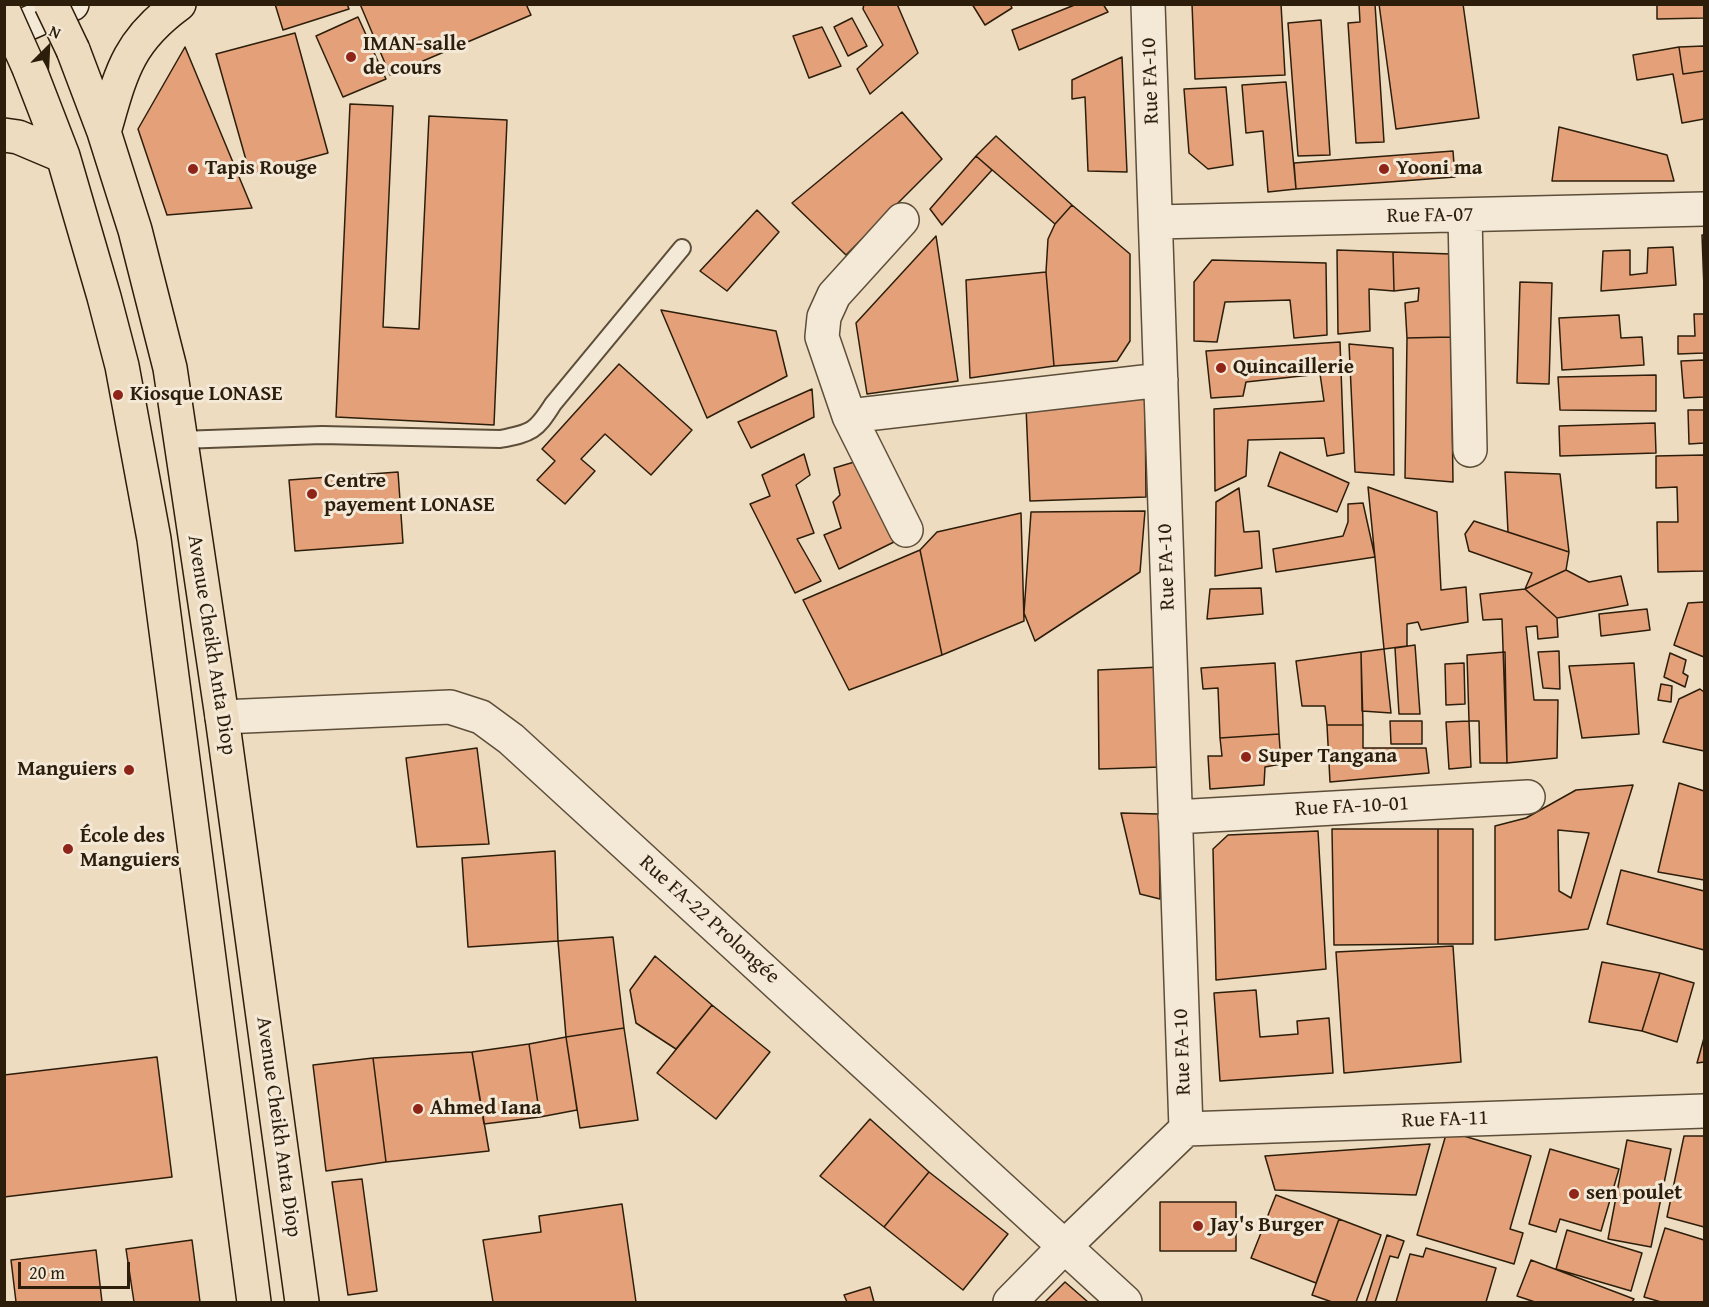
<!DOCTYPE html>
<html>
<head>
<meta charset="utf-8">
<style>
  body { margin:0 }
  #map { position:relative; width:1709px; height:1307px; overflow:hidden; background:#eedcc1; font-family:"Gentium Book Plus",serif }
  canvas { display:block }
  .frame { position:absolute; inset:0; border:6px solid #2c1e0b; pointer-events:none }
  .north { position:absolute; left:18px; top:18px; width:60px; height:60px; -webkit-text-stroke:4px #f4e8d7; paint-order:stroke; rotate:24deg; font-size:16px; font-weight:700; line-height:24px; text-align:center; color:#2c1e0b }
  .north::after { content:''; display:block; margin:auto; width:21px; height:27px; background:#2c1e0b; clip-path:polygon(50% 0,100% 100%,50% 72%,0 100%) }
  .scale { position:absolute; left:18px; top:1262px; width:112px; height:27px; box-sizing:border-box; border:3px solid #2c1e0b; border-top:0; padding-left:8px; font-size:18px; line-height:21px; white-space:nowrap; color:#2c1e0b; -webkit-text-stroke:4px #f4e8d7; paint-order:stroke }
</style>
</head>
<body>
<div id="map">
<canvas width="1709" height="1307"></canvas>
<div class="frame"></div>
<div class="north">N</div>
<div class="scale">20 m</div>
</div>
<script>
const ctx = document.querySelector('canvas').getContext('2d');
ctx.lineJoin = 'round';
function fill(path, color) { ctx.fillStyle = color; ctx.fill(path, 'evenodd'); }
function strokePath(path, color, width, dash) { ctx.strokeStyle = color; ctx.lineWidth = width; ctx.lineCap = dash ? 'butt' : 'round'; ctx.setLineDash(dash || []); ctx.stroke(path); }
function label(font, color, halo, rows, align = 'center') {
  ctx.font = font + ' "Gentium Book Plus",serif'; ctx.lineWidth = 6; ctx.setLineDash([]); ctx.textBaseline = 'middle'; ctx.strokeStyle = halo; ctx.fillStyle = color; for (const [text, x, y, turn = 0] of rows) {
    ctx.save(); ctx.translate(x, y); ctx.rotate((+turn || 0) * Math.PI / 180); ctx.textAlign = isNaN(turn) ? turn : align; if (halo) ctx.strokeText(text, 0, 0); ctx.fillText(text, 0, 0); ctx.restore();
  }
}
const building = new Path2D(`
  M275 4H347L349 9 283 30Z
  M360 4H526L531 15 390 75Z
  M864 4H897L918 53 870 94 857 69 883 45 863 9Z
  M972 4H1010L1012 8 985 25Z
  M1077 4H1103L1108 12 1019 50 1012 30Z
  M1192 4H1281L1285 75 1195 79Z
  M1359 4H1375L1384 142 1356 143 1348 23 1360 22Z
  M1379 4H1463L1479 118 1396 129Z
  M1657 4H1704V18L1657 19Z
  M358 17 386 79 343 97 316 36Z
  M852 18 867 46 848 56 834 27Z
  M1321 20 1330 155 1298 156 1288 23Z
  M822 27 841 66 809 78 793 36Z
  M295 33 328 153 250 174 216 54Z
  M1704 46V71L1683 74 1679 47Z
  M185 47 252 208 167 215 138 129Z
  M1679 47 1683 74 1704 71V119L1682 123 1673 74 1637 80 1633 55Z
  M1122 57 1127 172 1088 171 1085 97 1072 99V80Z
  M1286 82 1296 189 1268 192 1263 131 1246 133 1242 85Z
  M1226 87 1233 165 1208 169 1189 153 1184 89Z
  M350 104 393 106 383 327 419 329 429 116 507 120 494 425 336 417Z
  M902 112 942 159 846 255 792 203Z
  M1559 127 1667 155 1674 181H1552Z
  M996 136 1072 205 1055 224 976 156Z
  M1453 151 1455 177 1296 189 1294 163Z
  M976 156 992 170 942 225 930 209Z
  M1072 205 1130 254V341L1117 361 1054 366 1046 272 1048 239 1055 224Z
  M757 210 779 232 727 291 700 271Z
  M1702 235H1704V288Z
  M936 236 958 381 867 394 856 323Z
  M1673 247 1676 285 1601 291 1603 251 1630 250V275L1647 273 1648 248Z
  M1337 250 1393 252 1394 291 1369 289 1370 331 1338 334Z
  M1393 252 1451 254V337L1407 338 1405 303 1418 301 1419 288 1394 291Z
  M1212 260 1326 263 1327 335 1294 338 1290 300 1225 302 1217 342 1194 341V282Z
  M1046 272 1054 366 970 378 966 280Z
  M1520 282 1552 283 1549 384 1517 383Z
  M661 310 776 331 787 376 707 418Z
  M1694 314H1704V353L1678 354V336H1695Z
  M1619 315 1621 338 1642 337 1644 365 1562 370 1559 318Z
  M1451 337 1453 482 1405 478 1407 338Z
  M1340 342 1344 453 1327 456 1324 438 1248 440 1246 476 1215 491 1214 409 1324 401 1320 374 1246 382 1243 396 1211 398 1206 351Z
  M1349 344 1393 348 1394 475 1355 472Z
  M1704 360V397L1684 398 1681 361Z
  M619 364 692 430 651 475 605 434 581 459 595 471 565 504 537 480 555 461 542 449Z
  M1656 375V411L1560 410 1558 377Z
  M812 389 814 417 751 448 738 422Z
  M1145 396 1146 497 1030 501 1026 407Z
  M1688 410H1704V443L1689 444Z
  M1655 423 1656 453 1560 456 1559 426Z
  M1280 452 1349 483 1337 512 1268 486Z
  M804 454 810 475 796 485 814 533 797 539 821 581 795 593 750 504 770 496 762 475Z
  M1704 455V571L1658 572 1657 522H1678L1677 487 1656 488V456Z
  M861 460 896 541 839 569 824 535 841 528 833 502 840 495 834 468Z
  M398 472 403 543 295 551 289 480Z
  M1505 472 1560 474 1569 552 1508 532Z
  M1368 487 1437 512 1441 590 1466 587 1468 622 1421 630 1418 622 1407 624V646L1384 649Z
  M1239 488 1244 532 1259 531 1262 568 1215 576 1216 502Z
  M1363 503 1375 557 1276 572 1273 549 1343 536 1348 522V504Z
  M1145 511 1140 572 1035 641 1024 613 1031 512Z
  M1021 513 1024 621 942 655 920 550 937 532Z
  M1474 521 1569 552 1566 570 1525 589 1532 573 1469 551 1465 534Z
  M920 550 942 655 849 690 803 600Z
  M1566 570 1589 582 1621 576 1628 605 1557 618 1525 589Z
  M1261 588 1263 614 1207 619 1210 589Z
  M1525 589 1557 618 1558 637 1538 639 1537 626 1526 627 1534 700H1558L1557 758 1507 763 1502 619 1483 620 1480 594Z
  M1704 602V657L1674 645 1688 603Z
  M1647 609 1650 630 1601 636 1599 614Z
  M1415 645 1420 714H1399L1395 648Z
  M1384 649 1391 713 1362 711 1361 652Z
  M1559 651 1560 689 1543 688 1538 652Z
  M1361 652 1363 725H1327L1325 706H1302L1296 661Z
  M1505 652 1507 763H1480L1479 721H1469L1467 655Z
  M1670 653 1686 660 1683 673 1688 676 1685 687 1664 677Z
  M1275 663 1279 734 1220 738 1218 688 1203 689 1201 668Z
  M1464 663 1465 704 1446 705 1445 664Z
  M1634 663 1639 734 1582 738 1569 666Z
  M1160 667 1161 767 1099 769 1098 670Z
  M1661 684 1672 686 1671 702 1658 700Z
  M1700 689 1704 692V751L1663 742 1679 699Z
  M1390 721H1422V744H1391Z
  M1469 721 1471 767 1449 769 1446 722Z
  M1327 725H1363V748H1426L1429 773 1330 782Z
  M1279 734 1281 764 1265 767 1264 785 1210 789 1208 756H1222L1220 738Z
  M477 748 489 844 417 847 406 758Z
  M1679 783 1704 791V880L1658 872Z
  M1633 785 1588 929 1495 940V826L1526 818 1576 790ZM1558 830 1589 833 1571 898 1559 891Z
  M1121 813 1159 814 1160 899 1140 894Z
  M1332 829H1438V944L1334 945Z
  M1438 829H1473V944H1438Z
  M1318 831 1326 969 1216 980 1213 849 1228 835Z
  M555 851 558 941 468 947 462 858Z
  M1621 870 1704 891V950L1607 924Z
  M613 937 624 1028 566 1037 558 941Z
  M1453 946 1461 1062 1344 1073 1336 952Z
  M655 956 712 1005 676 1049 636 1023 630 990Z
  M1602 962 1660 973 1642 1031 1589 1022Z
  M1660 973 1694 983 1677 1042 1642 1031Z
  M1256 990 1260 1037 1298 1034 1297 1021 1329 1018 1333 1073 1220 1081 1214 993Z
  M712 1005 770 1052 716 1119 657 1073Z
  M624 1028 638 1120 580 1128 566 1037Z
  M566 1037 577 1110 540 1117 529 1044Z
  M1704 1038V1062L1697 1063Z
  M529 1044 540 1117 484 1124 472 1052Z
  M472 1052 489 1151 386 1162 373 1058Z
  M157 1057 172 1177 4 1197V1075Z
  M373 1058 386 1162 326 1171 313 1065Z
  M870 1119 929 1172 884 1227 820 1176Z
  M1447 1131 1531 1156 1510 1229 1523 1233 1514 1264 1417 1235Z
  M1684 1136H1704V1227L1667 1217Z
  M1627 1140 1671 1149 1651 1247 1608 1239Z
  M1430 1144 1416 1195 1275 1190 1265 1156Z
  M1550 1149 1619 1169 1601 1231 1560 1219 1556 1232 1529 1224Z
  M929 1172 1008 1234 963 1290 884 1227Z
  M362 1179 377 1291 348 1295 332 1182Z
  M1276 1195 1339 1219 1316 1283 1251 1258Z
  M1160 1202H1236V1251H1160Z
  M622 1204 636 1302H493L483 1240 541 1232 539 1216Z
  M1339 1219 1381 1235 1356 1302H1332L1312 1295Z
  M1665 1228 1704 1240V1302H1661L1644 1297Z
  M1567 1230 1642 1253 1631 1291 1556 1269Z
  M1387 1235 1404 1241 1398 1258 1390 1256 1375 1302H1366Z
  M192 1240 200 1302H134L126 1249Z
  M1426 1248 1496 1268 1486 1302H1396L1410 1254 1423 1257Z
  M96 1250 102 1302H16L11 1260Z
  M1531 1260 1634 1299 1632 1302H1535L1517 1296Z
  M1065 1282 1088 1302H1045Z
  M870 1287 874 1302H847L844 1295Z`);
fill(building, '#e4a078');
strokePath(building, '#2c1e0b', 1.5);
const lane = new Path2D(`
  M180 440 322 435 500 439C532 433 536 431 553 404L682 248`);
const street = new Path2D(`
  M1148 4 1186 1129
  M1465 215 1470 450
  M902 220 834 295 824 317 822 337 849 416 906 530
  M1156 222 1704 209
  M849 416 1161 380
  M222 717 450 707 481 717 511 739 1125 1302
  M1175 817 1528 797
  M1186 1129 1704 1111
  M1010 1302 1065 1246 1186 1129`);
const secondary = new Path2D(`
  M4 34 72 4`);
const primary = new Path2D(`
  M73 50 104 132 135 230 170 368 222 717 302 1302
  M29 68 63 156 104 297 122 366 154 539 254 1302
  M104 132C121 73 127 42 179 4
  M4 135 18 137 63 156`);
strokePath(lane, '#5c4e38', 20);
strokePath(street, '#5c4e38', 36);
strokePath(secondary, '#2c1e0b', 36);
strokePath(primary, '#2c1e0b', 36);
strokePath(lane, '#f4e8d7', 16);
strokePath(street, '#f4e8d7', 33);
strokePath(secondary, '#f4e8d7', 33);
strokePath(primary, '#eedcc1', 33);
const primaryBridge = new Path2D(`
  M51 4 73 50
  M4 12 29 68`);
strokePath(primaryBridge, '#2c1e0b', 36, []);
strokePath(primaryBridge, '#eedcc1', 33);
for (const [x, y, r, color] of [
  [351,57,6,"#8f2418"],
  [193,169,6,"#8f2418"],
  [1384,169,6,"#8f2418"],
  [1221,368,6,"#8f2418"],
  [118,395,6,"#8f2418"],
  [312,494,6,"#8f2418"],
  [1246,757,6,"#8f2418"],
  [129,770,6,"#8f2418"],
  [68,849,6,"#8f2418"],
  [418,1109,6,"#8f2418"],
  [1574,1194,6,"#8f2418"],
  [1198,1226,6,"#8f2418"]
]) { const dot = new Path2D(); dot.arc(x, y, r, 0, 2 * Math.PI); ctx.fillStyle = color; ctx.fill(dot); strokePath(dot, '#f4e8d7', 2); }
label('bold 21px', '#2c1e0b', '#f4e8d7', [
  ["IMAN-salle",363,45],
  ["de cours",363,69],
  ["Tapis Rouge",205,169],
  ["Yooni ma",1396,169],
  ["Quincaillerie",1233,368],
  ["Kiosque LONASE",130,395],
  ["Centre",324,482],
  ["payement LONASE",324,506],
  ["Super Tangana",1258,757],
  ["Manguiers",117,770,"right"],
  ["École des",80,837],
  ["Manguiers",80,861],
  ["Ahmed Iana",430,1109],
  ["sen poulet",1586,1194],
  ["Jay's Burger",1210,1226]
], 'left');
label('21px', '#2c1e0b', '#f4e8d7', [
  ["Rue FA-10",1151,81,-92],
  ["Rue FA-07",1430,216,-1],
  ["Rue FA-10",1167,567,-92],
  ["Avenue Cheikh Anta Diop",211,645,81],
  ["Rue FA-10-01",1352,807,-3],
  ["Rue FA-22 Prolongée",709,920,42],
  ["Rue FA-10",1183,1052,-92],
  ["Rue FA-11",1445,1120,-2],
  ["Avenue Cheikh Anta Diop",278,1127,82]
]);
</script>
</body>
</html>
